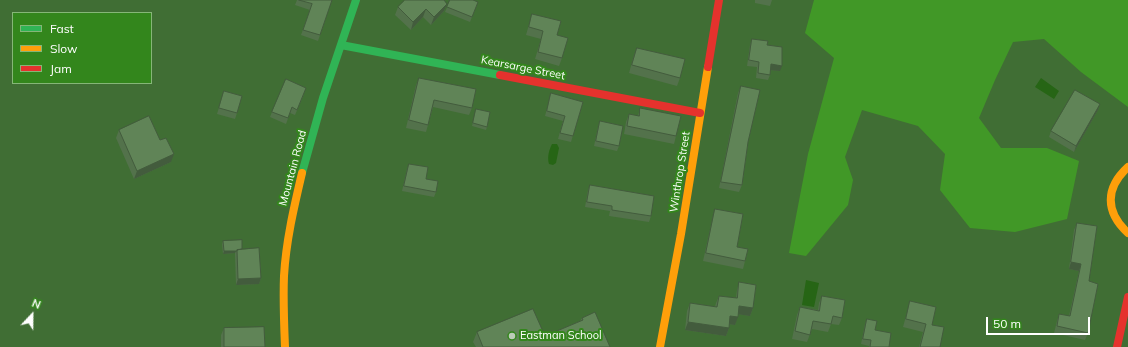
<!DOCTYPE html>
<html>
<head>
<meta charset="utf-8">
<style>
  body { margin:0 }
  #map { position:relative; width:1128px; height:347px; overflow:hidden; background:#406e34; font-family:Mulish,sans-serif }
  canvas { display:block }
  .legend { position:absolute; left:12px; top:12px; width:140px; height:72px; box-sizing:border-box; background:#33861c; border:1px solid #85b677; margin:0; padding:5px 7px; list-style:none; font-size:12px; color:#fff }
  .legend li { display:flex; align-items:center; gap:8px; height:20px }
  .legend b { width:20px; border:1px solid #85b677 }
  .north { position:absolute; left:12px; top:295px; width:40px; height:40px; -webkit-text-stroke:3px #33861c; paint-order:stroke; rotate:22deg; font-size:11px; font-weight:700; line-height:16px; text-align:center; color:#fff }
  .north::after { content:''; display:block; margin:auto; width:14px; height:18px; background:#fff; clip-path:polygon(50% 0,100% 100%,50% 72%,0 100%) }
  .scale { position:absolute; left:986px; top:317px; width:104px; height:18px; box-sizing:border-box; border:2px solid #fff; border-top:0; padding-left:5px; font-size:12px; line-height:14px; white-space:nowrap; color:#fff; -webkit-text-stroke:3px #33861c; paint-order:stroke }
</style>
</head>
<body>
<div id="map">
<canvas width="1128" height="347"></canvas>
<ul class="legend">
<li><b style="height:5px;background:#30b455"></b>Fast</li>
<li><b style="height:5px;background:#ff9f0a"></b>Slow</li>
<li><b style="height:5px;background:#e5322d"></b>Jam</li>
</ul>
<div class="north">N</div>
<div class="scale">50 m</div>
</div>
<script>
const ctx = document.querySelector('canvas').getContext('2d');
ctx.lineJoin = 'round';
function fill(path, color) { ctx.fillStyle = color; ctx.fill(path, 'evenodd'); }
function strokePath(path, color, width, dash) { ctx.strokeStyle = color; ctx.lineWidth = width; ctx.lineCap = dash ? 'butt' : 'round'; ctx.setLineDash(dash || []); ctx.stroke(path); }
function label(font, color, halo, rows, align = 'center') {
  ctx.font = font + ' Mulish,sans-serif'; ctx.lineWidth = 4; ctx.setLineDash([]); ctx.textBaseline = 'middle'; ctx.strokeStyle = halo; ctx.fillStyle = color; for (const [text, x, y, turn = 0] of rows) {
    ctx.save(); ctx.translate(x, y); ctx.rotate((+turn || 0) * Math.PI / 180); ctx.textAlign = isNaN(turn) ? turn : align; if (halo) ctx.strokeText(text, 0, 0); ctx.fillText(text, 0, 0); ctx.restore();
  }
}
fill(new Path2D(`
  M814 0H1128V107L1081 72 1044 39 1013 42 995 80 979 118 1001 148H1047L1079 161 1067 219 1015 232 970 228 940 190 945 154 918 126 862 110 845 157 853 180 848 205 806 256 789 253 808 154 834 58 805 33Z`), '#419827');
fill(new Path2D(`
  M1041 78 1059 91 1054 99 1035 87Z
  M552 144H557L559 148 556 163 553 165 549 164C547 157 549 150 552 144Z
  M806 280 819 283 814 307 802 305Z`), '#266515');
strokePath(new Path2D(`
  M341 45 500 75
  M302 173 323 98 356 0`), '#30b455', 8);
strokePath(new Path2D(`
  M1128 167C1105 188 1105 212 1128 233
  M285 347C284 323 283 300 284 276 286 241 294 207 302 173
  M660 347 681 234 708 67`), '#ff9f0a', 8);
strokePath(new Path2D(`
  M708 67 719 0
  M500 75 700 113
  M1117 347 1128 297`), '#e5322d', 8);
fill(new Path2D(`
  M297 0H332L318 41 301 35 310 10 295 5Z
  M450 0 478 2 470 22 445 12Z
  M755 0H772L770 6 755 3Z
  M447 4 444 11 431 25 423 17 411 30 395 15 398 7Z
  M532 14 557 35 562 58 559 66 535 59 541 39 526 35Z
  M752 39 767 45 780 71 770 70V75L768 80 756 78 757 67 747 66 750 45Z
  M637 48 680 78 677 86 629 73 634 55Z
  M419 78 472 108 469 115 433 107 428 125 426 132 406 128 416 85Z
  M741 86 748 142 742 185 739 192 719 188 738 93Z
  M224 91 237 113 235 119 217 114Z
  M551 93 583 102 571 142 558 139 563 121 545 116Z
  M304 94 295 115 290 113 286 124 270 117 272 112Z
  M1100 104 1098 110 1074 152 1049 137 1051 131Z
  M640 108 676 136 674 144 624 134 626 122 629 114 638 116Z
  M476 109 487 127 486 130 472 126Z
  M600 121 619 146 617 151 594 146 598 127Z
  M119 130 171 162 134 179 116 138Z
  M409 164 426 179 436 192 434 197 402 191 407 169Z
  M590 185 651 216 649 222 609 216 610 211 585 207 588 190Z
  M715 209 737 247 745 261 743 269 703 261 713 216Z
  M1077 223 1089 281 1088 333 1085 340 1054 333 1057 321 1059 314 1069 316 1079 271 1069 269 1074 230Z
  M223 241 242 249 261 278 259 284 236 285 235 255V253L223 254 222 244Z
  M739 282 753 308 750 316 738 314 735 325 729 324V328L726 336 685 330 687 311 690 303 715 307 716 303 719 296 736 298 737 290Z
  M822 296 842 318 839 325 831 324 828 332 812 329 807 342 792 339 797 315 800 307 818 310 819 303Z
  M910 301 932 325 940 347H919L923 332 903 327 908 309Z
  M582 318 610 347H476L473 342 477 332 545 336 580 321Z
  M867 319 875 330 889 347H869V346L861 344 865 324Z
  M224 328 265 347H221V335Z`), '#53724b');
fill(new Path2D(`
  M447 4 444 11 431 25 434 17Z
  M426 9 423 17 411 30 413 22Z
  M771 64 782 66 780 71 769 70Z
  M1100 104 1098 110 1074 152 1076 146Z
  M174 154 171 162 134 179 137 171Z
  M224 251H236L235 253 223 254Z
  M1071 262 1081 264 1079 271 1069 269Z
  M261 278 259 284 236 285 238 279Z
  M739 306 753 308 750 316 737 314Z
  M730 316 738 317 735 325 728 324Z
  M688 322 729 328 726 336 685 330Z`), '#435c3d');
const building = new Path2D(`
  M299 0H332L320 35 303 30 312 4Z
  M405 0H444L447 4 434 17 426 9 413 22 398 7Z
  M450 0H473L478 2 472 17 447 7Z
  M532 14 561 21 557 35 568 38 562 58 538 52 543 31 529 27Z
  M752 39 768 41 767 45 782 47V66L771 64 770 75 758 73 759 62 749 60Z
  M637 48 685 59 680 78 632 65Z
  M419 78 476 89 472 108 434 100 428 125 409 120Z
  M286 79 306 88 297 110 292 107 288 118 272 112Z
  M741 86 760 90 748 142 742 185 721 182Z
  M1075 90 1100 104 1076 146 1051 131Z
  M224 91 242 96 237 113 219 108Z
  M551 93 583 102 573 136 560 133 565 116 547 111Z
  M640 108 681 116 676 136 627 126 629 114 639 116Z
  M476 109 490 112 487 127 473 123Z
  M149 116 160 140 166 138 174 154 137 171 119 130Z
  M600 121 623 126 619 146 596 141Z
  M409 164 428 167 426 179 438 181 436 192 404 186Z
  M590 185 654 196 651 216 612 210V206L587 202Z
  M715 209 743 214 737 247 748 249 745 261 706 253Z
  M1077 223 1097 226 1089 281 1098 284 1088 333 1057 326 1059 314 1070 316 1081 264 1071 262Z
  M242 240V249L237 250V251H224L223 241Z
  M259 248 261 278 238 279 237 250Z
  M739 282 756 285 753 308 739 306 738 317 730 316 729 328 688 322 690 303 717 307 719 296 737 298Z
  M822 296 845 300 842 318 833 316 831 324 813 321 810 335 795 331 800 307 819 311Z
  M910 301 936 307 932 325 944 327 940 347H920L926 324 906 319Z
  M533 309 545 336 583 320 582 318 595 312 610 347H483L477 332Z
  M867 319 877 321 875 330 891 333 889 347H870L871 340 863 339Z
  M264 327 265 347H224V328Z`);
fill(building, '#608457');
strokePath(building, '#435c3d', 1);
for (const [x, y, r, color] of [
  [512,336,4,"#bcccb8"]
]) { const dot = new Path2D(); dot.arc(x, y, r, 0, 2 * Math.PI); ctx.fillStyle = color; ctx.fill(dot); strokePath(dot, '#33861c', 1.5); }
label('11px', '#fff', '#33861c', [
  ["Kearsarge Street",523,68,11],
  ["Mountain Road",293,168,-75],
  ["Winthrop Street",680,172,-81]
]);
label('11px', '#fff', '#33861c', [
  ["Eastman School",520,336]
], 'left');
</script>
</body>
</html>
